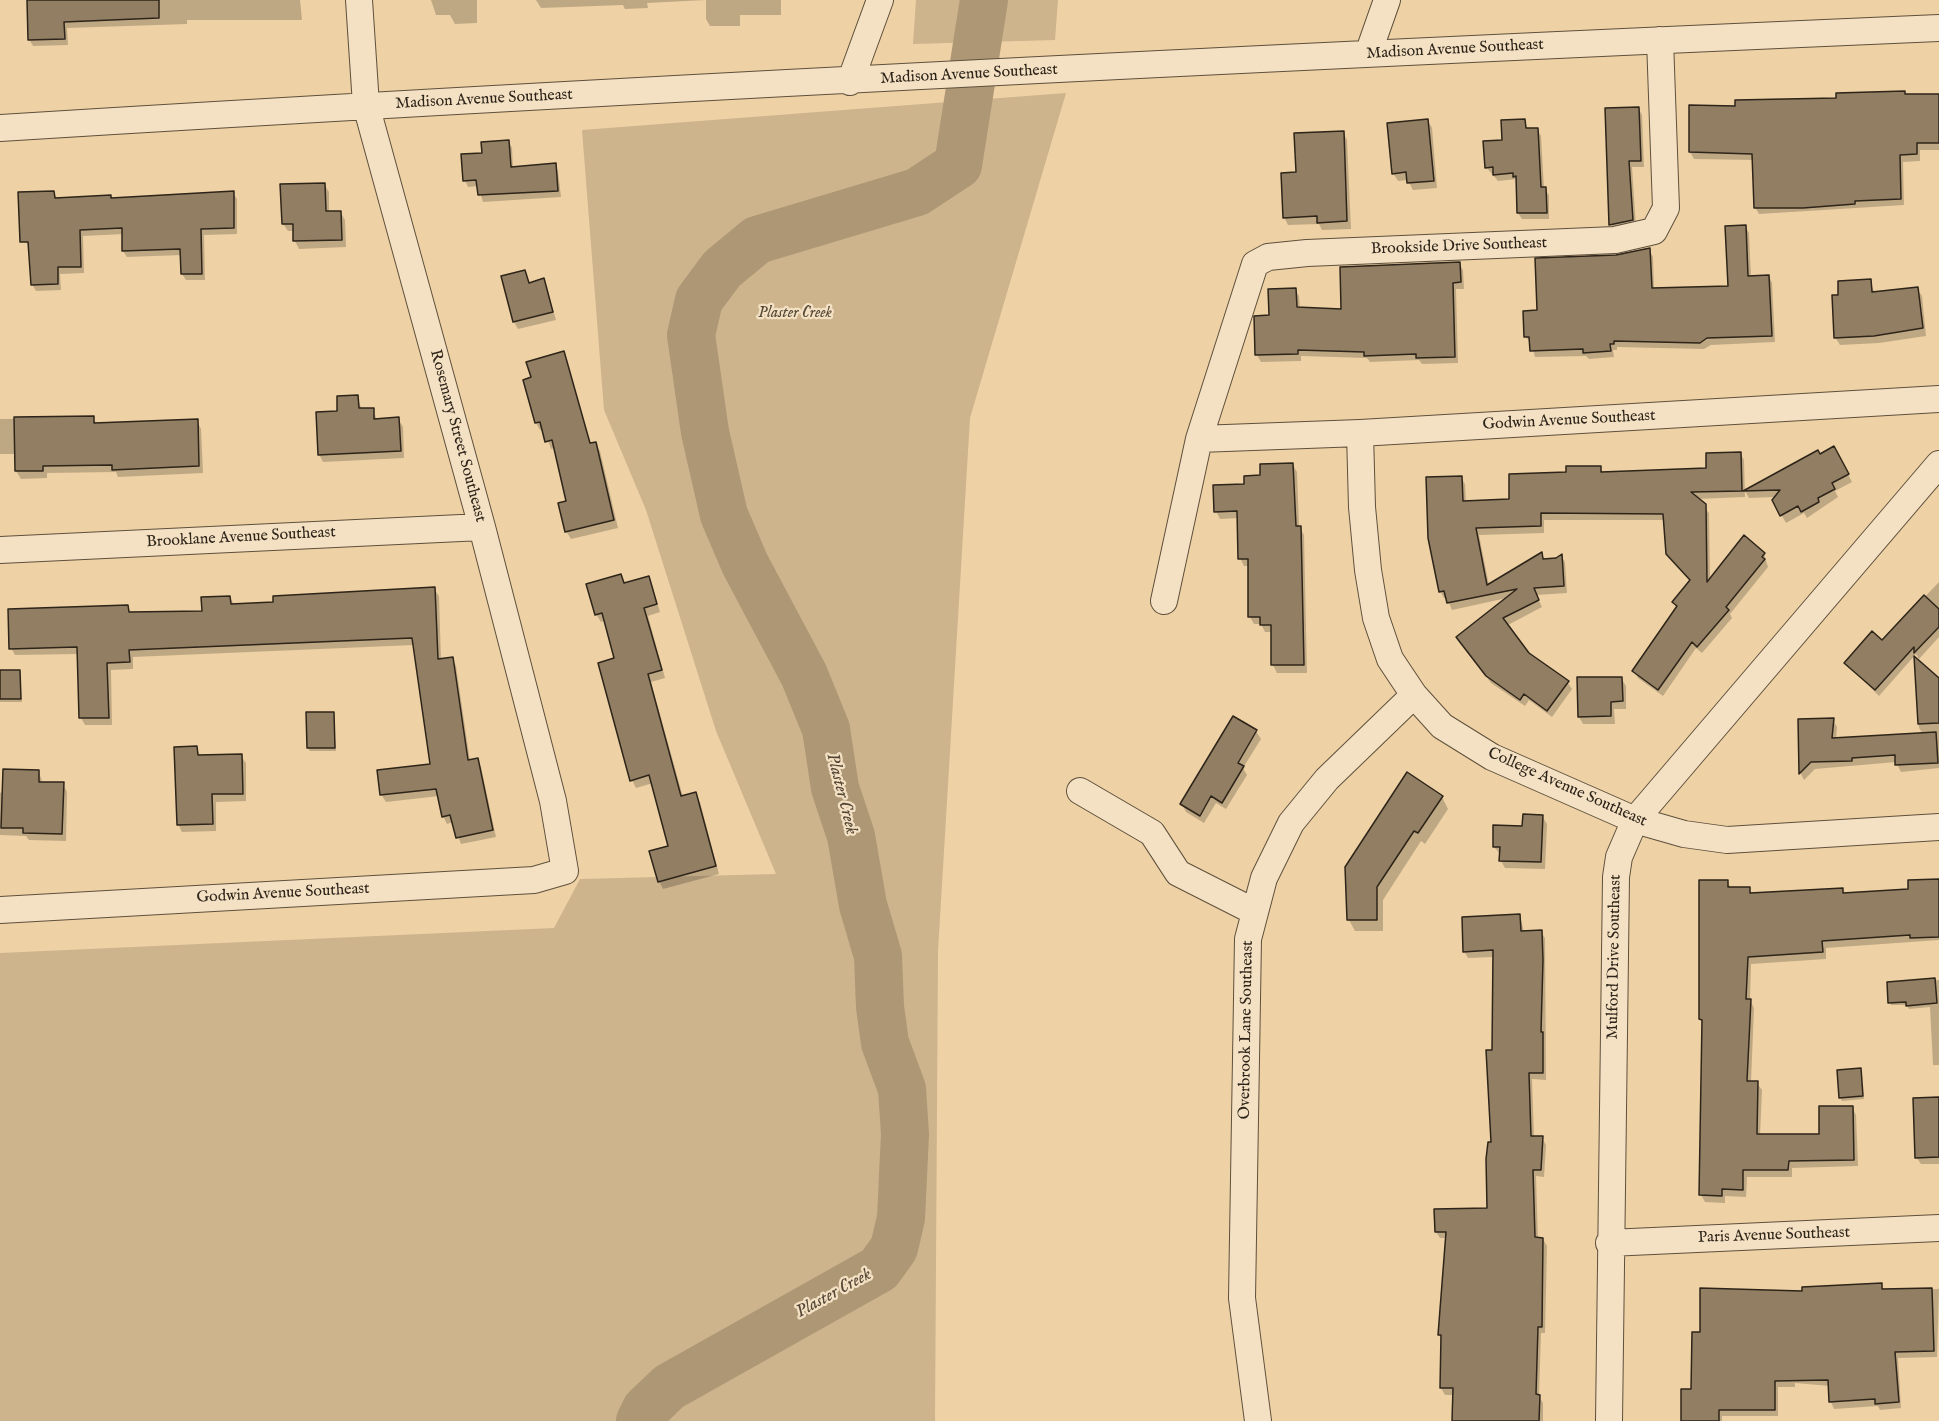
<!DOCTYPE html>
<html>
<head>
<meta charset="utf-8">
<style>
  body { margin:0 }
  canvas { display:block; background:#eed1a4 }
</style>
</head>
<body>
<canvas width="1939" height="1421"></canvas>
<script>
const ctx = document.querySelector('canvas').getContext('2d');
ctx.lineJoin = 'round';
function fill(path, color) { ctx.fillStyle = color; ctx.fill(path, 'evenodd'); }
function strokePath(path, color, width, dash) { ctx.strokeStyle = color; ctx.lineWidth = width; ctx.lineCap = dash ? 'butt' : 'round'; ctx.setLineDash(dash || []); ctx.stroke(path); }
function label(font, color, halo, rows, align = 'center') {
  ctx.font = font + ' "IM FELL English",serif'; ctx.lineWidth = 4.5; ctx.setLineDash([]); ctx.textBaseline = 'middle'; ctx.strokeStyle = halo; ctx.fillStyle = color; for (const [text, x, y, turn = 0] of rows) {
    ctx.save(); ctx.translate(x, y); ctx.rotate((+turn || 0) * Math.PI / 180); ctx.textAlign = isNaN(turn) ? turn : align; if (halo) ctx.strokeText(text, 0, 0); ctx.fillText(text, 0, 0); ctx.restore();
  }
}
fill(new Path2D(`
  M916 0H1058L1055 40 913 44Z
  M1066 93 970 418 938 951 935 1421H0V953L554 928 580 879 776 874 716 731 646 510 604 410 582 130Z`), '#cdb48d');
fill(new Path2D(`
  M28 0H300L302 20H187V24L67 28 68 45 33 46 29 39Z
  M431 0H477V23L455 24 450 15H436Z
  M536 0H781V15H740V26H710L706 19V0L647 3 648 8 625 9 623 5 541 8Z
  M1905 95H1939V150H1920V161L1903 162 1904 205 1759 214 1755 207 1754 160 1694 159 1690 152 1736 108Z
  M1639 109 1642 115 1644 167H1632L1636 227 1615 231 1611 225 1606 110Z
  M1524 120 1528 130 1537 129 1541 136 1544 188 1549 195V219H1522L1518 213 1517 179 1498 181 1486 167 1504 141Z
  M1428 121 1432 128 1437 188 1413 190 1408 180 1398 181 1393 173Z
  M1343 132 1347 140 1351 229 1322 230 1319 224 1288 225 1284 217 1298 174Z
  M508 141 512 148 513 168 555 165 558 171 561 197 483 202 478 186 468 187 465 180 483 154Z
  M324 184 329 192V213H341L345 220 346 247 299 249 295 241V231H288L283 224Z
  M54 193 57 199H111L233 193 237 199V234L204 235 205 280H186L182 274V255L127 257 123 251 124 234 83 236 84 273 60 274 61 290 36 291 32 284Z
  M1745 226 1749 233 1751 277 1769 276 1772 283 1775 342 1711 345 1704 349 1617 347V350H1613L1614 357 1589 359 1586 356 1535 357 1531 343 1525 336 1538 311 1616 256 1649 250 1653 257 1654 289 1730 288Z
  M1459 263 1463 270 1464 289H1456L1458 363 1422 364 1419 360 1370 362 1367 358 1301 356V361L1261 362 1257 355 1270 317 1295 290 1299 296 1300 309 1343 310Z
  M525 272 530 284 544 280 556 320 518 329 514 322Z
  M1870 281 1875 294 1917 289 1922 296 1926 336 1879 343 1840 345 1835 337 1840 296Z
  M564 353 591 445 595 444 600 451 618 528 571 539 566 531 567 502 555 448 551 449 544 429 540 430 536 423 533 379Z
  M357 397 362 410 373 409 377 420 398 419 403 427 404 458 323 462 319 454Z
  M0 413V419L93 418 97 424 197 421 201 429 203 473 118 477 116 472 47 473V478L21 479 16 471V454H0Z
  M1834 448 1852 482 1835 491 1838 497 1807 518 1804 513 1786 523 1773 500 1776 497 1749 498 1745 491 1817 452 1819 456Z
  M1740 453 1744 460 1745 497 1696 499 1709 513 1710 580 1764 554 1768 567 1730 614 1732 618 1702 653 1696 648 1663 696 1638 678 1634 671 1677 608 1674 602 1691 582 1667 554 1665 520H1544V533L1479 535 1489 585 1542 554 1545 561 1556 560 1561 556 1565 562 1567 593 1536 595 1542 607 1506 626 1528 654 1567 682 1572 689 1552 717 1529 700 1525 706 1491 683 1462 644 1507 598 1452 610 1447 598H1444L1440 591 1461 477 1465 484 1466 502 1511 501 1567 473 1600 467 1603 473 1708 470Z
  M1292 464 1297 472 1299 526 1304 535 1307 673H1277L1273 665V632H1265L1261 624H1254L1250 617V566H1244L1240 558 1239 518 1220 519 1216 511 1246 485Z
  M621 576 626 584 648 578 652 585 660 612 648 616 665 678 651 682 683 797 695 794 700 802 719 874 663 889 659 881 670 847 653 783 636 788 632 780 616 659 606 620 601 622 596 614Z
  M1939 582V637L1919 659 1916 654 1879 696 1846 663 1882 642Z
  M434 589 439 596 441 660 452 658 456 666 470 761 477 760 481 767 496 837 461 844 453 822 447 824 443 816 439 796 386 802 381 794 432 765 414 645 133 657V669L111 670 112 725H85L81 718 79 654 15 655 11 648 127 607 131 613 203 612 230 597 234 605 275 604Z
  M19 671 22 702H0V672Z
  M1621 678 1626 686V709H1614L1615 724H1583L1579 717Z
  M1939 698V768L1901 772 1896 762 1815 769 1804 780 1801 774 1799 721 1833 720 1837 727 1836 740 1923 734 1919 728 1918 699Z
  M333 713 336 751H310L308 748Z
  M1256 731 1261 739 1243 768 1247 775 1226 809 1216 803 1204 823 1186 812 1182 804Z
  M196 748 201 757 241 756 246 763V801L216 802V831L182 832 178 824Z
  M39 772 43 784H63L67 792 66 841 29 840 26 836 0 835V793Z
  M1442 797 1448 809 1425 844 1421 841 1383 900V931H1355L1349 920 1347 867Z
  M1542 816 1547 824 1545 869 1505 868 1501 861V855L1494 847Z
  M1727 881 1731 888H1749L1752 894 1842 890 1845 894 1910 890 1939 881V940L1826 948V959L1751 964 1750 1000 1754 1008 1751 1082 1757 1083 1762 1090 1760 1136H1821L1852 1107 1856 1115 1858 1166 1792 1168V1177H1747L1746 1197 1725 1196V1203L1705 1202 1701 1195 1703 1024 1701 1019Z
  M1520 916 1524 932H1541L1545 938 1546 1080 1532 1079 1534 1137 1542 1138 1546 1145 1544 1177 1536 1176 1538 1239H1543L1547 1246 1545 1333H1541L1539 1396 1543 1403V1421H1454V1395H1445L1441 1388 1442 1340 1439 1335 1447 1238H1440L1436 1232 1489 1209 1492 1144 1494 957 1468 958 1464 951Z
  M1939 980V1065H1933L1930 1007 1909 1009 1907 1005H1891L1888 983Z
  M1860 1070 1864 1099 1842 1101 1840 1097Z
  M1939 1099V1164H1921L1916 1157Z
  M1881 1285 1885 1291 1939 1289 1937 1357 1898 1358 1901 1408 1880 1410 1878 1406 1834 1409 1831 1402 1830 1386 1795 1383V1387H1778V1416H1722V1421H1682L1692 1390 1702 1333 1803 1293Z`), '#0003');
strokePath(new Path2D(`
  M640 1421 646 1409 669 1387 879 1269 894 1248 901 1218 905 1134 902 1089 885 1043 880 1007 878 956 863 905 851 836 835 788 826 729 804 675 745 564 724 515 705 432 691 335 699 300 722 269 757 240 917 192 958 165 984 0`), '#ad9775', 48);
const building = new Path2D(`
  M27 0H159V18L64 22 65 39 28 40Z
  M1905 91V94H1939V143H1917V154L1900 155 1901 199 1855 201V204L1803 208H1754L1752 154 1689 152V105L1735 106V100L1836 98V93Z
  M1639 107 1641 161H1629L1633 220 1609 225 1605 108Z
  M1428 119 1434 181 1407 183 1406 172 1392 174 1387 123Z
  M1525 119 1526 128H1538L1541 187H1546L1547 213H1517L1516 176 1513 177V173L1493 175V167L1485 168 1483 141 1502 140 1501 120Z
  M1344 131 1347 221 1317 223V216L1283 218 1281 173 1296 172 1294 133Z
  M509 140 511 167 556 163 558 191 478 195 476 180 463 181 461 154 482 153 481 142Z
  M325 183 326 211H341L342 240 293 241V224H282L280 184Z
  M54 191 55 198 111 195V198L234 191V228L201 229 202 274H181L180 249 122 251V228L80 230 81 267H58V284L31 285 28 242H20L18 192Z
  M1746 225 1748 276 1769 275 1772 336 1707 338 1700 343 1614 341V344H1610L1611 351 1583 353V349L1530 351 1529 337H1524L1523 311 1537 310 1535 258 1616 255 1650 248 1652 288 1728 286 1725 226Z
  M1460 262 1461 282 1453 283 1455 357 1416 358V354L1364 356V352L1298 350V354L1255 355 1254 316 1269 315 1268 289 1296 288 1297 307 1341 309 1340 267Z
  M525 270 529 283 544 278 553 312 513 322 501 276Z
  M1871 279 1872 292 1918 287 1923 328 1874 336 1834 338 1832 295H1838V281Z
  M564 351 590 443 596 442 614 520 565 532 558 503 566 501 552 440 545 442 540 422 535 423 523 380 531 377 526 362Z
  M358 395 359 408H374V419L399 417 401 451 318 455 316 412 337 411V396Z
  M94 416V423L198 419 199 466 112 470V465L43 466V471H15L14 417Z
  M1834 446 1849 474 1832 483 1835 489 1818 498 1819 502 1801 512 1798 506 1780 516 1772 500 1780 490 1743 491 1818 450 1820 454Z
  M1741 452 1742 491 1691 492 1706 504 1707 582 1744 535 1765 553 1762 557 1765 559 1726 607 1729 610 1697 647 1692 642 1658 690 1632 671 1677 606 1672 602 1690 580 1666 554 1663 514 1541 513V526L1476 528 1487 585 1542 552 1543 559 1556 558 1562 554 1564 586 1534 588 1539 600 1503 618 1529 653 1569 681 1547 711 1524 694 1520 700 1486 676 1456 637 1517 589 1447 603 1444 591 1439 592 1428 538 1426 477 1462 476 1463 501 1509 499V474L1566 472V466H1601V472L1706 468V453Z
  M1293 463 1296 526H1301L1304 665H1271V625H1260V617H1248V559H1238L1237 511 1214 512 1213 485 1244 484V476L1260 475V464Z
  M621 574 624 583 649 576 657 604 644 608 662 670 648 674 681 796 696 792 716 866 658 882 649 851 668 846 649 775 630 781 598 663 614 658 602 613 595 615 586 584Z
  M435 587 438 659 453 657 468 760 478 758 493 830 456 838 450 815 442 817 436 789 380 795 377 770 430 764 412 638 129 650 130 662 107 663 109 718H79L77 647 9 649 8 609 128 605 129 612 202 611 201 597 230 596 231 604 273 602V596Z
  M1924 595 1939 609V627L1914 653V647L1875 690 1844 663 1872 631 1882 640Z
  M1914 656 1939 678V723L1918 724Z
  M0 670H20L21 699H0Z
  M1577 677H1622L1623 701 1611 702V716L1578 717Z
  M306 712H334L335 748H307Z
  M1233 716 1257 730 1238 763 1244 766 1222 803 1211 796 1200 816 1180 804Z
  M1834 718 1832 738 1936 732 1938 763 1895 765V755L1852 758V761L1811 762 1799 774 1798 719Z
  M197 746 198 755 242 754 243 794H212L213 824 177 825 174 747Z
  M3 769 39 770V782H64L62 834 23 833V828H1Z
  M1407 772 1443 796 1418 833 1414 831 1377 887V920H1347L1345 867Z
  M1523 814 1543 815 1541 862 1499 861 1500 847H1493V825L1522 826Z
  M1939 879V937L1910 938V935L1822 941 1823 952 1748 957 1746 999H1751L1747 1081H1758L1757 1134H1819V1106H1853L1854 1160 1789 1161 1788 1170H1743V1190L1722 1189V1196L1699 1195 1702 1020 1699 1019V880H1728V887H1750V893L1843 888V893L1908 889V880Z
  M1520 914 1521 931 1542 930 1543 960 1541 1032H1543V1073H1529L1531 1136H1543L1541 1170H1533L1535 1237 1543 1238 1542 1327H1538L1536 1394 1540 1395 1539 1421H1452L1453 1388H1440L1441 1335H1438L1446 1232H1435L1434 1209 1487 1208 1486 1159 1488 1142H1491L1486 1050H1492L1493 950 1463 952 1462 917Z
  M1935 978 1937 1003 1906 1006V1002L1888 1003 1887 982Z
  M1861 1068 1863 1096 1839 1098 1837 1070Z
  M1939 1097V1157L1915 1158 1913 1098Z
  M1882 1283V1289L1932 1288 1934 1351 1895 1352 1899 1402 1875 1404V1399L1829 1402 1828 1380 1775 1381V1410H1719V1421H1681V1389H1691L1692 1332H1700V1288L1802 1291V1287Z`);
fill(building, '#927e62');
strokePath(building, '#2e251a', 1.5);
const minor = new Path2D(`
  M1368 54 1387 0
  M850 82 880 0
  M0 128C646 88 1292 56 1939 28
  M1360 433 1362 507 1368 570 1376 618 1390 659 1414 695 1442 726 1492 757 1635 820 1684 834 1727 840 1939 827
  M1199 439 1360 433 1939 399
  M0 550 482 527
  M1164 601 1199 439 1255 264 1268 257 1307 253 1615 240 1654 231 1666 208 1660 40
  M1080 791 1152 833 1178 873 1255 912
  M0 910 534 880 565 871 553 801 482 527 366 105 359 0
  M1609 1243 1939 1228
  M1258 1421 1242 1298 1248 939 1264 878 1291 823 1327 779 1414 695
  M1609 1421 1616 877 1619 857 1635 820 1939 464`);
strokePath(minor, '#5e503c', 28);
strokePath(minor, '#f4e1c4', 26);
label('16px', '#2e251a', '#f4e1c4', [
  ["Madison Avenue Southeast",1455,50,-3],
  ["Madison Avenue Southeast",969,75,-3],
  ["Madison Avenue Southeast",484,100,-3],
  ["Brookside Drive Southeast",1459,247,-2],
  ["Godwin Avenue Southeast",1569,421,-3],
  ["Rosemary Street Southeast",457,436,75],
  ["Brooklane Avenue Southeast",241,538,-3],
  ["College Avenue Southeast",1567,788,24],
  ["Godwin Avenue Southeast",283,894,-3],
  ["Mulford Drive Southeast",1615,957,-89],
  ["Overbrook Lane Southeast",1247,1030,-89],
  ["Paris Avenue Southeast",1774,1236,-2]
]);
label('italic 16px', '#564937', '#f4e1c4', [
  ["Plaster Creek",795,314]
]);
label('italic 18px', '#544735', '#f4e1c4', [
  ["Plaster Creek",841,794,76],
  ["Plaster Creek",834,1294,-29]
]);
</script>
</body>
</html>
